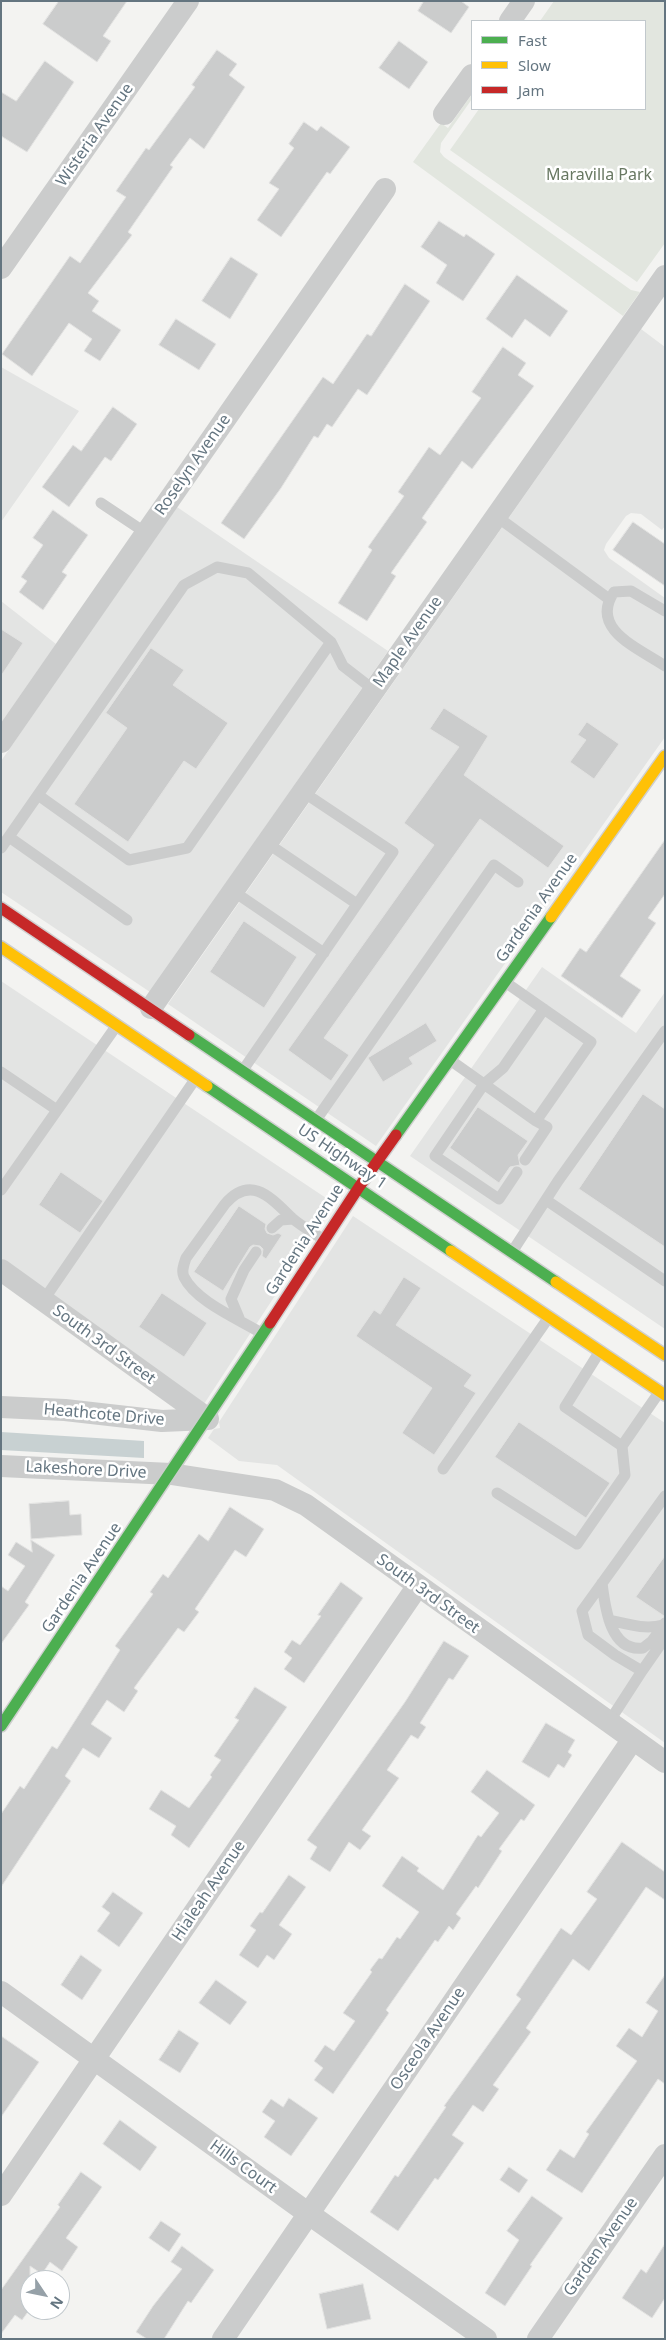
<!DOCTYPE html>
<html>
<head>
<meta charset="utf-8">
<style>
  body { margin:0 }
  #map { position:relative; width:666px; height:2340px; overflow:hidden; background:#f3f3f1; font-family:"Noto Sans",sans-serif }
  canvas { display:block }
  .frame { position:absolute; inset:0; border:2px solid #647580; pointer-events:none }
  .legend { position:absolute; left:471px; top:20px; width:175px; height:90px; box-sizing:border-box; background:#fff; border:1px solid #c1c8cc; margin:0; padding:6px 9px; list-style:none; font-size:15px; color:#647580 }
  .legend li { display:flex; align-items:center; gap:10px; height:25px }
  .legend b { width:25px; border:1px solid #c1c8cc }
  .north { position:absolute; left:20px; top:2270px; width:50px; height:50px; box-sizing:border-box; background:#fff; border:1px solid #c1c8cc; border-radius:50%; rotate:124deg; font-size:14px; font-weight:700; line-height:20px; text-align:center; color:#647580 }
  .north::after { content:''; display:block; margin:auto; width:18px; height:22px; background:#96a1a8; clip-path:polygon(50% 0,100% 100%,50% 72%,0 100%) }
</style>
</head>
<body>
<div id="map">
<canvas width="666" height="2340"></canvas>
<div class="frame"></div>
<ul class="legend">
<li><b style="height:6px;background:#4caf50"></b>Fast</li>
<li><b style="height:6px;background:#ffc107"></b>Slow</li>
<li><b style="height:6px;background:#c62828"></b>Jam</li>
</ul>
<div class="north">N</div>
</div>
<script>
const ctx = document.querySelector('canvas').getContext('2d');
ctx.lineJoin = 'round';
function fill(path, color) { ctx.fillStyle = color; ctx.fill(path, 'evenodd'); }
function strokePath(path, color, width, dash) { ctx.strokeStyle = color; ctx.lineWidth = width; ctx.lineCap = dash ? 'butt' : 'round'; ctx.setLineDash(dash || []); ctx.stroke(path); }
function label(font, color, halo, rows, align = 'center') {
  ctx.font = font + ' "Noto Sans",sans-serif'; ctx.lineWidth = 5; ctx.setLineDash([]); ctx.textBaseline = 'middle'; ctx.strokeStyle = halo; ctx.fillStyle = color; for (const [text, x, y, turn = 0] of rows) {
    ctx.save(); ctx.translate(x, y); ctx.rotate((+turn || 0) * Math.PI / 180); ctx.textAlign = isNaN(turn) ? turn : align; if (halo) ctx.strokeText(text, 0, 0); ctx.fillText(text, 0, 0); ctx.restore();
  }
}
fill(new Path2D(`
  M641 329 665 347V526L662 530 641 514 631 513 626 516 606 544 604 550 609 558 665 598V737L376 1146 168 1004Z
  M1 367 79 411 1 522Z
  M177 507 388 651 150 992 1 892V761Z
  M1 601 56 644 1 723Z
  M542 967 636 1033 665 992V1329L410 1156Z
  M1 981 335 1204 204 1404 1 1258Z
  M353 1216 665 1423V1743L277 1465 239 1461 208 1438 214 1429 220 1428 219 1422Z`), '#e3e4e3');
fill(new Path2D(`
  M554 1H665V243L637 282 450 150 479 109H645V21H540Z
  M472 94V99L441 143 440 152 444 157 631 290 640 292 623 316 413 162 441 123 448 128Z`), '#e2e6df');
fill(new Path2D(`
  M1 1432 144 1441V1458L1 1450Z`), '#c8d1d2');
const building = new Path2D(`
  M59 1H127L103 36 111 41 97 62 43 24Z
  M424 1H461L469 7 451 33 418 11Z
  M399 41 428 62 409 89 379 68Z
  M217 50 237 64 229 75 245 87 204 149 190 138 170 165 173 167 128 232 132 235 88 293 99 301 92 311 121 330 100 361 84 351 92 339 69 323 32 376 2 354 70 256 80 263 126 197 116 191 146 148 149 150 195 87 192 85Z
  M45 61 74 82 27 152 1 136V92L16 101Z
  M304 122 317 131 321 126 350 147 330 174 327 172 281 237 257 220 279 189 269 183 294 148 289 144Z
  M439 221 464 237 466 234 495 254 463 301 436 283 447 265 421 247Z
  M231 257 258 274 230 319 202 301Z
  M517 275 568 311 550 337 525 319 512 338 486 319Z
  M405 284 430 301 367 395 358 389 332 427 327 424 318 438 314 436 281 488 244 539 221 523 323 377 333 384 367 334 371 336Z
  M176 319 216 344 199 370 159 345Z
  M503 347 526 363 518 375 534 386 472 469 462 461 422 518 427 522 391 573 396 576 367 621 338 603 372 550 368 547 404 496 398 492 429 447 440 455 481 398 472 392Z
  M113 407 137 424 111 461 105 457 69 507 42 487 73 445 81 451Z
  M53 510 88 535 62 572 67 575 43 610 19 592 27 581 21 577 43 545 33 538Z
  M633 522 665 544V586L613 550Z
  M1 629 23 643 1 676Z
  M151 648 184 670 173 685 228 723 196 769 184 761 128 842 74 804 127 728 106 713Z
  M444 708 488 736 464 775 564 846 548 868 480 819 324 1038 349 1055 331 1081 288 1050 434 845 404 823 459 747 430 729Z
  M587 722 619 744 594 779 570 762 586 740 578 735Z
  M665 840V894L648 918 656 923 620 976 641 990 622 1018 561 976 580 948 586 952Z
  M244 921 297 957 264 1008 210 972Z
  M426 1023 437 1041 409 1058 413 1064 383 1082 368 1058Z
  M643 1094 665 1109V1247L579 1189Z
  M478 1107 528 1141 518 1155 520 1165 510 1167 499 1183 450 1148Z
  M61 1172 103 1201 80 1233 39 1205Z
  M239 1206 266 1224 265 1229 267 1233 273 1235 278 1233 282 1235 266 1259 262 1256 263 1249 260 1246 253 1245 250 1247 223 1291 194 1272Z
  M404 1277 421 1288 396 1325 472 1375 464 1386 476 1393 434 1455 402 1433 432 1388 356 1336 374 1310 380 1314Z
  M162 1293 207 1323 184 1357 139 1327Z
  M519 1422 610 1483 586 1518 495 1457Z
  M69 1501 70 1515 81 1514 82 1535 31 1539 29 1504Z
  M230 1507 264 1529 246 1557 235 1550 195 1609 199 1612 184 1632 178 1628 134 1688 138 1691 124 1712 107 1700 91 1724 112 1738 99 1758 83 1748 65 1776 71 1781 1 1887V1814L20 1786 24 1789 52 1746 57 1749 120 1650 115 1646 153 1594 150 1592 163 1574 168 1578 199 1534 208 1541Z
  M31 1540 55 1555 25 1602 29 1605 1 1644V1586L8 1591 25 1566 8 1555 16 1542 32 1552Z
  M665 1556V1616H664L636 1597Z
  M341 1582 363 1598 304 1683 284 1669 292 1658 284 1652 292 1640 300 1645 321 1616 318 1615Z
  M444 1641 469 1656 453 1680 449 1678 420 1723 426 1727 418 1739 411 1735 387 1770 399 1778 362 1830 371 1836 360 1850 349 1842 330 1872 310 1859 317 1847 307 1840 405 1702Z
  M255 1687 287 1707 189 1848 171 1835 176 1826 149 1809 161 1790 189 1808 212 1777 210 1775 221 1760 214 1756 239 1720 235 1718Z
  M546 1723 575 1740 568 1752 572 1755 564 1768 558 1764 549 1778 522 1762Z
  M487 1770 535 1805 524 1821 521 1819 499 1849 502 1851 478 1888 476 1886 456 1914 461 1918 453 1930 449 1926 438 1942 435 1940 386 2010 389 2013 333 2094 314 2080 323 2068 314 2061 325 2045 334 2051 355 2021 343 2013 372 1972 370 1970 379 1958 382 1959 397 1937 400 1939 419 1912 382 1886 402 1856 419 1868 417 1871 443 1890 478 1835 481 1837 499 1813 471 1792Z
  M622 1842 665 1872V1900L646 1887 589 1971 573 1959 526 2028 531 2032 493 2085 499 2089 483 2112 473 2105 452 2135 464 2143 438 2180 435 2178 398 2231 370 2212 395 2175 398 2177 446 2107 444 2106 521 1999 516 1995 561 1928 571 1935 597 1899 587 1892Z
  M289 1875 306 1887 279 1925 292 1934 274 1960 267 1955 258 1968 239 1955 256 1930 250 1926 260 1912 262 1913Z
  M113 1892 143 1913 119 1947 97 1931 110 1913 102 1907Z
  M81 1955 102 1970 82 2000 61 1985Z
  M665 1975V2084L658 2079 582 2193 546 2170 560 2149 574 2158 589 2134 586 2132 637 2061 616 2046 629 2028 642 2037 658 2011 646 2003Z
  M216 1980 247 2002 230 2025 199 2003Z
  M179 2030 199 2043 180 2073 159 2060Z
  M1 2036 39 2062 1 2117Z
  M289 2098 318 2118 291 2156 264 2137 275 2121 262 2112 271 2099 283 2107Z
  M120 2120 157 2147 140 2171 103 2144Z
  M509 2167 528 2180 519 2193 500 2180Z
  M81 2172 102 2187 66 2238 78 2247 62 2271 50 2262 42 2274 30 2266V2309L22 2320 15 2315 1 2334V2290L60 2207 58 2205Z
  M532 2196 563 2218 530 2265 532 2266 505 2306 485 2293 519 2240 507 2231Z
  M161 2221 181 2234 169 2252 149 2238Z
  M665 2244V2298L652 2318 622 2298 641 2269 646 2273Z
  M182 2246 214 2270 191 2303 188 2301 164 2339H147L136 2332 153 2306 182 2269 171 2262Z
  M363 2284 371 2319 327 2329 319 2294Z`);
fill(building, '#cbcccc');
strokePath(building, '#e2e2e1', 1);
const fast = new Path2D(`
  M189 1035 556 1282
  M207 1086 451 1251
  M396 1135 551 917
  M1 1726 270 1323`);
const slow = new Path2D(`
  M551 917 665 756
  M1 947 207 1086
  M451 1251 665 1395
  M556 1282 665 1355`);
const jam = new Path2D(`
  M1 908 189 1035
  M270 1323 359 1187 396 1135`);
strokePath(fast, '#cfcfcf', 14);
strokePath(slow, '#cfcfcf', 14);
strokePath(jam, '#cfcfcf', 14);
strokePath(new Path2D(`
  M101 503 146 533
  M496 516 609 599
  M665 611 631 591 614 592C589 629 638 648 665 666
  M38 795 129 860 187 848 331 642
  M9 837 127 920
  M267 843 357 904
  M1 848 184 585 217 567 248 573 331 642 343 666 374 690
  M233 891 324 953
  M450 1060 536 1121 591 1042 505 982
  M243 1070 393 852 303 792
  M1 1072 57 1110
  M316 1120 494 865 518 882
  M525 1160 547 1127 536 1121
  M517 1172 499 1199 435 1156 484 1084 503 1068 544 1009
  M1 1190 117 1025
  M546 1200 665 1281
  M272 1228 281 1220 293 1219
  M512 1252 558 1181 665 1031
  M43 1301 196 1078
  M239 1318 231 1299 244 1270 256 1252
  M263 1334C241 1320 196 1302 184 1277 181 1271 184 1264 186 1258L225 1204C251 1174 271 1198 292 1218 301 1226 314 1233 324 1240
  M600 1351 565 1407 622 1446 660 1391
  M443 1469 549 1317
  M497 1493 577 1544 625 1475 622 1446
  M665 1496 582 1611 588 1635 615 1655 642 1671 665 1638
  M602 1583C605 1607 610 1652 643 1648L652 1641 665 1623
  M609 1620C627 1624 645 1630 663 1625
  M609 1722 642 1671`), '#cbcccc', 11);
strokePath(new Path2D(`
  M510 21 524 1
  M444 114 472 75
  M1 268 188 1
  M1 742 385 189
  M151 1008 665 276
  M1 1270 208 1419
  M1 1407 65 1410 162 1421 208 1419
  M1 1466 171 1474 275 1490 306 1505 665 1762
  M1 1992 309 2214 486 2339
  M1 2195 417 1587
  M223 2339 633 1739
  M538 2339 665 2155`), '#cbcccc', 22);
strokePath(fast, '#4caf50', 11);
strokePath(slow, '#ffc107', 11);
strokePath(jam, '#c62828', 11);
label('16px', '#647580', '#fff', [
  ["Wisteria Avenue",95,135,-55],
  ["Roselyn Avenue",193,465,-55],
  ["Maple Avenue",408,642,-55],
  ["Gardenia Avenue",537,908,-55],
  ["US Highway 1",342,1157,34],
  ["Gardenia Avenue",305,1240,-57],
  ["South 3rd Street",104,1345,36],
  ["Heathcote Drive",104,1415,5],
  ["Lakeshore Drive",86,1470,3],
  ["Gardenia Avenue",82,1578,-56],
  ["South 3rd Street",428,1594,36],
  ["Hialeah Avenue",209,1891,-56],
  ["Osceola Avenue",428,2039,-56],
  ["Hills Court",243,2167,36],
  ["Garden Avenue",601,2247,-55]
]);
label('16px', '#687862', '#fff', [
  ["Maravilla Park",599,175]
]);
</script>
</body>
</html>
